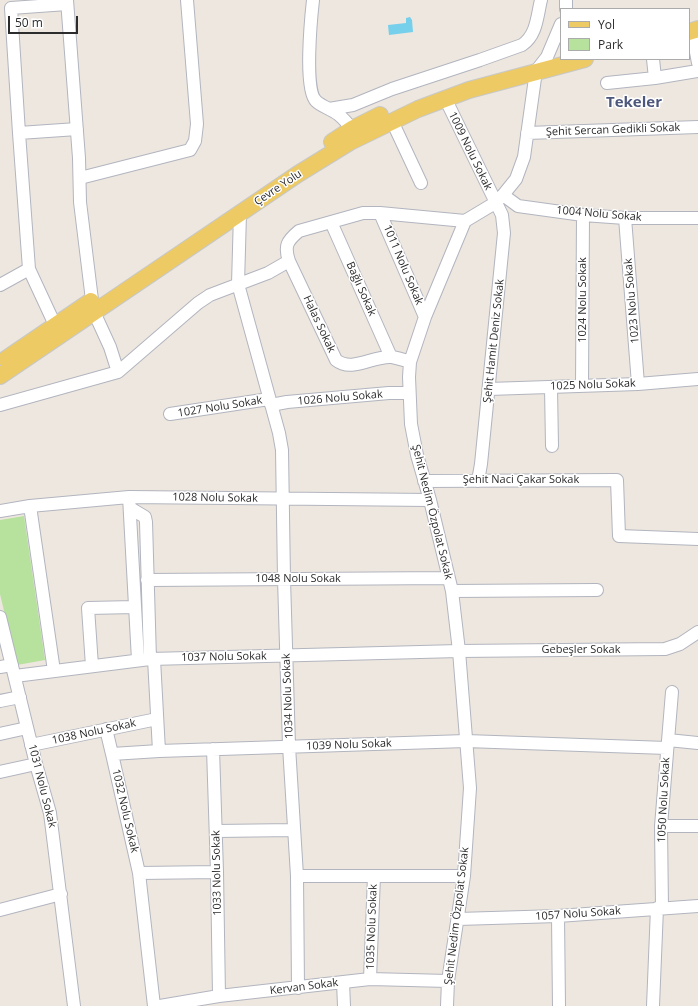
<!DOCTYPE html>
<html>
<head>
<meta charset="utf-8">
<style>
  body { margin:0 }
  #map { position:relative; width:698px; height:1006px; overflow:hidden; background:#ede7df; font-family:"Open Sans",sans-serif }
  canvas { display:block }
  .legend { position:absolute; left:560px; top:8px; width:130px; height:52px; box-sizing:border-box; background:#fff; border:1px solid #ababab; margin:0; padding:5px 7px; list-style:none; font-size:12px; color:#2c2c2c }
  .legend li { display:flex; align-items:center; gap:8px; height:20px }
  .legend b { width:20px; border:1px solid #ababab }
  .scale { position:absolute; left:8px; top:16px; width:70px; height:18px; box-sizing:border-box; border:2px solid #2c2c2c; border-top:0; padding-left:5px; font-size:12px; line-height:14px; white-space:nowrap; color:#2c2c2c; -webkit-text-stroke:3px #fff; paint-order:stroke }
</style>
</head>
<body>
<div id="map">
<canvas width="698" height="1006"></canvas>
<ul class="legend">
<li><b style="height:5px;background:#edca64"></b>Yol</li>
<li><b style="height:11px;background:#b6e29d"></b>Park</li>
</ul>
<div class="scale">50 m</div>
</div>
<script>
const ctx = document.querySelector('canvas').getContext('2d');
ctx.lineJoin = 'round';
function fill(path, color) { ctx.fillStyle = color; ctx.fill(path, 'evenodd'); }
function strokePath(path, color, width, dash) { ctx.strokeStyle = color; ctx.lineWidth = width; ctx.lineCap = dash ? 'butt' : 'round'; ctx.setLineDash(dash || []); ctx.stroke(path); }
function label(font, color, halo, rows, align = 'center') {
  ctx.font = font + ' "Open Sans",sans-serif'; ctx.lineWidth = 3; ctx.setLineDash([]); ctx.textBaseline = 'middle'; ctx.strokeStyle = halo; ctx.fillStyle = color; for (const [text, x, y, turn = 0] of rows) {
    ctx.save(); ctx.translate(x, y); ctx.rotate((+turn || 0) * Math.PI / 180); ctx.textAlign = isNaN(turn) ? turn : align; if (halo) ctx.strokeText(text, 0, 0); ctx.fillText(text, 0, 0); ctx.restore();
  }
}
fill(new Path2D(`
  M24 516 45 660 17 665 0 594V520Z`), '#b6e29d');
fill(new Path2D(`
  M410 17 412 20 413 32 389 35 388 25 406 23V18Z`), '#76cfeb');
const minor = new Path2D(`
  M67 0 79 158 80 202 92 300
  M313 0C311 18 304 90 316 101 322 107 332 109 339 115 344 119 348 124 352 129
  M566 9V0
  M692 31 698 63
  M653 59 655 78
  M607 83 655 78 698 71
  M445 98 502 215 504 233 481 464 478 481
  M329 109 353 105 392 89 480 60 522 45C537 35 537 16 541 0
  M392 121 421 183
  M19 133 11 8 67 4
  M527 133 698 127
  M80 178 190 150 195 141 197 124 187 0
  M503 195 518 206 583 215 625 218H698
  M380 213 425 317
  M240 214 238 284 279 433 282 450 284 579 289 746 297 876 298 988
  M625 218 638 384
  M331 222 391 357
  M289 261 336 360C352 373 374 355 392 357 398 358 404 360 410 362
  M0 285 29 269
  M94 312 110 347 118 372
  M55 325 29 269 19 133 77 129
  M582 386 583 215
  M551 387 552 446
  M489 389 638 384 698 379
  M0 405 118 372 198 303 210 295 268 273 289 261C284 246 287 241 299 231L363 213H380L465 221
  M271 405 287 402 389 393H409
  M170 414 269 399
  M424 481 617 480 619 536 698 539
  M129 497 138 660
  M30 506 54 671
  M130 508 145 517 146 522 150 659
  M0 511 30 506 129 497 430 500
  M147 580 449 578
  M452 591 597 590
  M0 617 36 764 50 813 74 1006
  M92 666 88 608 135 607
  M0 667 12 665
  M15 676 150 659 459 651 665 649 680 644 698 632
  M0 701 20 697
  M106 729 112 754
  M0 734 27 728
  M668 740 698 743
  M31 745 157 719
  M213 749 217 872 219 996
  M159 751 466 741 667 748
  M0 772 36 764
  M661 826H698
  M216 831 294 830
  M139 873 217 872
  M297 876H464
  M662 908 661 826 672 692
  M0 910 61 894
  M558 916 559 1006
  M458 919 558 916 698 906
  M370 979 374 876
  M343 982 344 1006
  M154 1006 139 873 112 754 159 751 154 659
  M160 1006 219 996 370 979 448 981
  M447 1006 448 981 464 876 470 788 459 651 452 591 430 500 417 455 411 424 409 377 410 362 425 317 465 221 495 203 503 195 516 179 524 157 536 71 547 57 561 24
  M653 1006 657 908`);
const major = new Path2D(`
  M689 32 698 29
  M332 142 352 129 380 115
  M6 359 91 301
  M0 376 298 174 350 142 418 109 469 90 585 59`);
strokePath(minor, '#b2b5bf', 14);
strokePath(major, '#c8c8c8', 18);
strokePath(minor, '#fff', 12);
strokePath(major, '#edca64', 16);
label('11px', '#2c2c2c', '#fff', [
  ["Şehit Sercan Gedikli Sokak",613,130,-2],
  ["1009 Nolu Sokak",470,151,64],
  ["Çevre Yolu",278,188,-34],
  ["1004 Nolu Sokak",599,214,5],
  ["1011 Nolu Sokak",403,265,67],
  ["Bağlı Sokak",361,289,66],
  ["1024 Nolu Sokak",583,300,-90],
  ["1023 Nolu Sokak",632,301,-95],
  ["Halas Sokak",319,324,65],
  ["Şehit Hamit Deniz Sokak",494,341,-84],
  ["1025 Nolu Sokak",593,385,-2],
  ["1026 Nolu Sokak",340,398,-5],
  ["1027 Nolu Sokak",220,407,-9],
  ["Şehit Naci Çakar Sokak",521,480],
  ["1028 Nolu Sokak",215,498,1],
  ["Şehit Nedim Özpolat Sokak",432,512,76],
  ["1048 Nolu Sokak",298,579],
  ["Gebeşler Sokak",581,650],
  ["1037 Nolu Sokak",224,657,-1],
  ["1034 Nolu Sokak",288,696,-92],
  ["1038 Nolu Sokak",94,732,-12],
  ["1039 Nolu Sokak",349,745,-2],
  ["1031 Nolu Sokak",42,786,76],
  ["1050 Nolu Sokak",664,800,-87],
  ["1032 Nolu Sokak",125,811,77],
  ["1033 Nolu Sokak",217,873,-91],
  ["1057 Nolu Sokak",578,914,-4],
  ["Şehit Nedim Özpolat Sokak",457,916,-83],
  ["1035 Nolu Sokak",372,927,-88],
  ["Kervan Sokak",304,987,-7]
]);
label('bold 15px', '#4d577c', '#fff', [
  ["Tekeler",634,103]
]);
</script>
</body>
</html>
